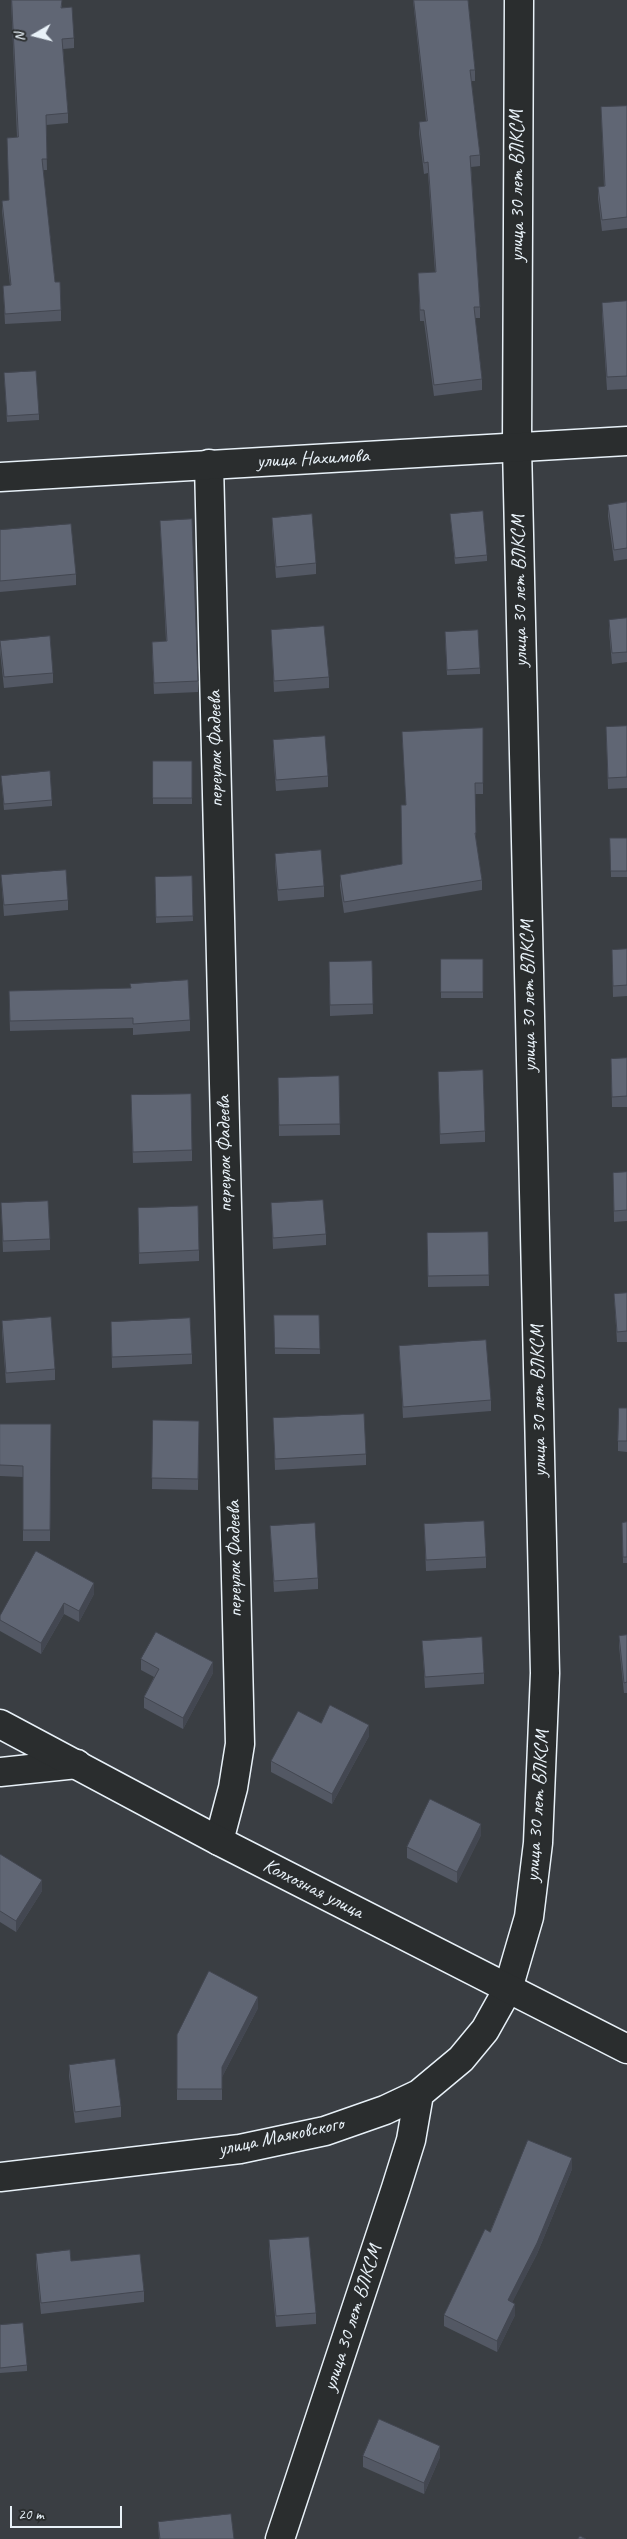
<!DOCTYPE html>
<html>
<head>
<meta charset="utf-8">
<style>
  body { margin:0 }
  #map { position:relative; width:627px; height:2539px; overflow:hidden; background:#3a3e43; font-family:Caveat,sans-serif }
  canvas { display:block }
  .north { position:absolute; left:10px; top:10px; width:50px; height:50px; -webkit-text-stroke:4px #2a2d2e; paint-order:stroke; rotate:262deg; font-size:14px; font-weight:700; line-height:20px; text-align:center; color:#e8f1f8 }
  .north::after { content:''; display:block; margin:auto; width:18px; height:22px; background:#e8f1f8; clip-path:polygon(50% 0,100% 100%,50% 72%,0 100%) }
  .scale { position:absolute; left:10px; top:2506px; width:112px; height:22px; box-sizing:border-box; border:2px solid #e8f1f8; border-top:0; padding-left:6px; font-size:15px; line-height:18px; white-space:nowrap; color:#e8f1f8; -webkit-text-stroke:4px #2a2d2e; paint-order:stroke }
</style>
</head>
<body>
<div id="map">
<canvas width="627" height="2539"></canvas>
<div class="north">N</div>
<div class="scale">20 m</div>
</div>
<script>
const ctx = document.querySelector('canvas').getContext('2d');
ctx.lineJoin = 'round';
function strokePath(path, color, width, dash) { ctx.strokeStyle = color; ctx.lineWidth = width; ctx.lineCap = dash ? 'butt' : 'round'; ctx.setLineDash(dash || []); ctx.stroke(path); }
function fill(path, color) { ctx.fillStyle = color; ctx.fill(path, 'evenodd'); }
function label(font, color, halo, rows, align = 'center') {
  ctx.font = font + ' Caveat,sans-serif'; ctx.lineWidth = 4; ctx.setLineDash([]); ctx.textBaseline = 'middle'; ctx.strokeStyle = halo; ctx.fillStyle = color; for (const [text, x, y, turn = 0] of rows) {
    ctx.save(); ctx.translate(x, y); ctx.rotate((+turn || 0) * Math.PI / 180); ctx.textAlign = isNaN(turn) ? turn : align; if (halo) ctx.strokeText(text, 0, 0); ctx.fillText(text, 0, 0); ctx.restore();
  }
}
const street = new Path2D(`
  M209 464 240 1744 233 1788 219 1841
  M0 1772 77 1764
  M0 2177 240 2149 325 2131 385 2110 419 2094 461 2059 485 2030 508 1989 529 1917 538 1843 545 1673 517 447 519 0
  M280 2539 396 2188 411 2140 419 2094`);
const secondary = new Path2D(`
  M0 477 627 441
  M0 1724 219 1841 627 2049`);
strokePath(street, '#e8f1f8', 31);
strokePath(secondary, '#e8f1f8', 31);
strokePath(street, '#2a2d2e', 28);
strokePath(secondary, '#2a2d2e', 28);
fill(new Path2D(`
  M11 0H62V8L74 38V48L63 49 68 113V123L46 125 47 170H43L55 282 61 310V321L5 324 3 286 10 285 2 211V201L9 200 17 137Z
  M413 0H468L475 70V81H471L480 155V166L471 167 480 307V318H475L482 379V390L434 396 424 321H420L418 273 435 272 428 173 424 174 419 133V122L426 121Z
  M627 106V228L602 231 598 198V187H604L601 107Z
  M627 301V389L607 390 602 315V303Z
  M4 373 39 414V420L7 422Z
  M627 502V559L614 561 608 516V505Z
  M450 514 487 555V561L455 564Z
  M272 518 316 563V574L276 578 272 529Z
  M160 521 198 681V692L154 694 152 653 166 641Z
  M0 530 76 574V585L0 592Z
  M627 618V662L612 664 609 631V620Z
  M271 630 329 677V688L274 692Z
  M445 638 480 668V674L447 675Z
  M0 641 53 673V683L4 688 0 651Z
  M627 726V788L608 789 606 727Z
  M483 728V794H475L476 843 482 880V890L344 913 340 886V875L402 864 406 805 402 732Z
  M273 740 328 776V787L276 791 273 751Z
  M153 761H192V804H153Z
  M1 776 52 800V806L4 810Z
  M610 838H627V877H611Z
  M275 854 324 886V897L278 901 275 865Z
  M1 875 68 900V910L4 916Z
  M192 876 193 921 156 923 155 877Z
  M627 949V996L613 997 612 950Z
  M441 959H483V998H441Z
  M372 961 373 1014 330 1016 329 962Z
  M9 1002 190 1020V1031L133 1035V1028L10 1031Z
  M627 1058V1107H612L611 1059Z
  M438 1072 485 1131V1142L440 1144Z
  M339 1076 340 1135 279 1136 278 1078Z
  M131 1106 192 1150V1161L133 1163Z
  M627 1172V1221L614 1222 613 1173Z
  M1 1203 50 1239V1250L3 1252Z
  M271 1203 326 1234V1245L273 1249Z
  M138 1208 199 1250V1261L139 1264Z
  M488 1232 489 1286 428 1287 427 1233Z
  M627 1293V1342H617L614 1294Z
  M274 1315H319L320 1354H275Z
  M2 1321 55 1369V1380L6 1383 2 1332Z
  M111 1322 192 1354V1364L112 1368Z
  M399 1346 491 1400V1411L403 1418Z
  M627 1408V1452L618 1451V1441Z
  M273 1418 366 1454V1465L275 1470Z
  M153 1420 199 1421 198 1490 152 1489Z
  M0 1424H51L50 1541H23V1477L0 1476Z
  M627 1522V1563H623L622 1523Z
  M424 1524 486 1557V1568L426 1571Z
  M270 1526 318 1578V1589L274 1592Z
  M94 1594 79 1622 64 1614 41 1654 0 1631V1616Z
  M627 1635V1693H624L619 1646V1636Z
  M422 1641 484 1673V1684L425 1688Z
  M141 1659 213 1673 183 1729 144 1708V1697L154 1677 141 1670Z
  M321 1723 369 1736 332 1804 271 1772V1761Z
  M481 1835 457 1883 407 1858V1847Z
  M0 1854 42 1891 16 1932 0 1922Z
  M258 2008 222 2077V2100H177V2035Z
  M69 2065 121 2106V2117L75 2123 69 2076Z
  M572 2169 537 2254 512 2302 515 2315 497 2352 444 2326V2315L490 2232Z
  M269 2240 316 2313V2324L276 2327 269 2251Z
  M36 2254 71 2261 144 2291V2302L41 2314 36 2265Z
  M0 2325 27 2365V2371L0 2373Z
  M363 2456 440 2457 424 2494 363 2467Z
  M158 2522 234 2539H159Z`), '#535864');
fill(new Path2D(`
  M94 1583V1594L79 1622V1611Z
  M64 1603V1614L41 1654V1643Z
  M213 1662V1673L183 1729V1718Z
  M369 1725V1736L332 1804V1794Z
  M481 1824V1835L457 1883V1872Z
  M42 1880V1891L16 1932V1921Z
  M258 1997V2008L222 2077V2067Z
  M572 2158V2169L537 2254 508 2311V2300Z
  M515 2304V2315L497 2352V2341Z
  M440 2446V2457L424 2494V2483Z`), '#434751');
const building = new Path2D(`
  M12 0H62L61 8 72 7 74 38 62 39 68 113 46 115 47 159H42L55 282H60L61 310 5 314 3 286 11 285 2 201 9 200 7 138 18 137Z
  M414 0H468L475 70H470L480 155 470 156 480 307H474L482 379 434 385 424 310H420L418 273 436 272 428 162 424 163 419 122 427 121Z
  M627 106V217L602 220 598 187 605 186 601 107Z
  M627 301V376L607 377 602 303Z
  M36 371 39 414 7 416 4 373Z
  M627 502V548L614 550 608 505Z
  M483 511 487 555 455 558 450 514Z
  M312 514 316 563 276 567 272 518Z
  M192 519 198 681 154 683 152 642 167 641 160 521Z
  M71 524 76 574 0 581V530Z
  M627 618V652L612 653 609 620Z
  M324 626 329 677 274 681 271 630Z
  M478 630 480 668 447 670 445 632Z
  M50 636 53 673 4 677 0 641Z
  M627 726V777L608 778 606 727Z
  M483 728V783H475L476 833H475L482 880 344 902 340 875 402 864 401 805H406L402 732Z
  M325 736 328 776 276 780 273 740Z
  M153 761H192V798H153Z
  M50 771 52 800 4 804 1 776Z
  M610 838H627V871H611Z
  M321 850 324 886 278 890 275 854Z
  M66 870 68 900 4 905 1 875Z
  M192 876 193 916 156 917 155 877Z
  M627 949V985L613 986 612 950Z
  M441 959H483V992H441Z
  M372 961 373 1004 330 1005 329 962Z
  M188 980 190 1020 133 1024V1018L10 1021 9 991 131 988 130 984Z
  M627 1058V1096L612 1097 611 1059Z
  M483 1070 485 1131 440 1134 438 1072Z
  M339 1076 340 1124 279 1125 278 1078Z
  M191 1094 192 1150 133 1152 131 1095Z
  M627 1172V1210L614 1211 613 1173Z
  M323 1200 326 1234 273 1238 271 1203Z
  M48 1201 50 1239 3 1241 1 1203Z
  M198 1206 199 1250 139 1253 138 1208Z
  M488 1232 489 1275 428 1276 427 1233Z
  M627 1293V1331L617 1332 614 1294Z
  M274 1315H319L320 1349 275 1348Z
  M51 1317 55 1369 6 1373 2 1321Z
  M190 1318 192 1354 112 1357 111 1322Z
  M486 1340 491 1400 403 1407 399 1346Z
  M619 1408H627V1441H618Z
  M364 1414 366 1454 275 1459 273 1418Z
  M153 1420 199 1421 198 1479 152 1478Z
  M0 1424H51L50 1530H23V1466L0 1465Z
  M484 1521 486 1557 426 1560 424 1524Z
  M627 1522V1557H623L622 1523Z
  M315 1523 318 1578 274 1581 270 1526Z
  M36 1551 94 1583 79 1611 64 1603 41 1643 0 1620V1616Z
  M156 1632 213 1662 183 1718 144 1697 159 1669 141 1659Z
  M627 1635V1682L624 1683 619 1636Z
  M482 1637 484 1673 425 1677 422 1641Z
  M330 1705 369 1725 332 1794 271 1761 298 1711 321 1723Z
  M430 1799 481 1824 457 1872 407 1847Z
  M0 1854 42 1880 16 1921 0 1911Z
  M209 1971 258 1997 222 2067V2089H177V2035Z
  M115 2059 121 2106 75 2112 69 2065Z
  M528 2140 572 2158 537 2243 508 2300 515 2304 497 2341 444 2315 485 2229 490 2232Z
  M309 2237 316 2313 276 2316 269 2240Z
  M70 2250 71 2261 140 2254 144 2291 41 2303 36 2254Z
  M23 2323 27 2365 0 2368V2325Z
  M379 2419 440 2446 424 2483 363 2456Z
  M231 2514 234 2539H160L158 2522Z
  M580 2536 586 2539H578Z`);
fill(building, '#606674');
strokePath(building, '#434751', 1);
label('20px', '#e8f1f8', '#2a2d2e', [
  ["улица 30 лет ВЛКСМ",518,186,-90],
  ["улица Нахимова",313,459,-3],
  ["улица 30 лет ВЛКСМ",520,591,-91],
  ["переулок Фадеева",216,749,-91],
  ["улица 30 лет ВЛКСМ",529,996,-91],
  ["переулок Фадеева",225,1154,-91],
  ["улица 30 лет ВЛКСМ",539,1401,-91],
  ["переулок Фадеева",235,1559,-91],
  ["улица 30 лет ВЛКСМ",538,1806,-86],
  ["Колхозная улица",313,1889,27],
  ["улица Маяковского",281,2137,-12],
  ["улица 30 лет ВЛКСМ",353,2318,-72]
]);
</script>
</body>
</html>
